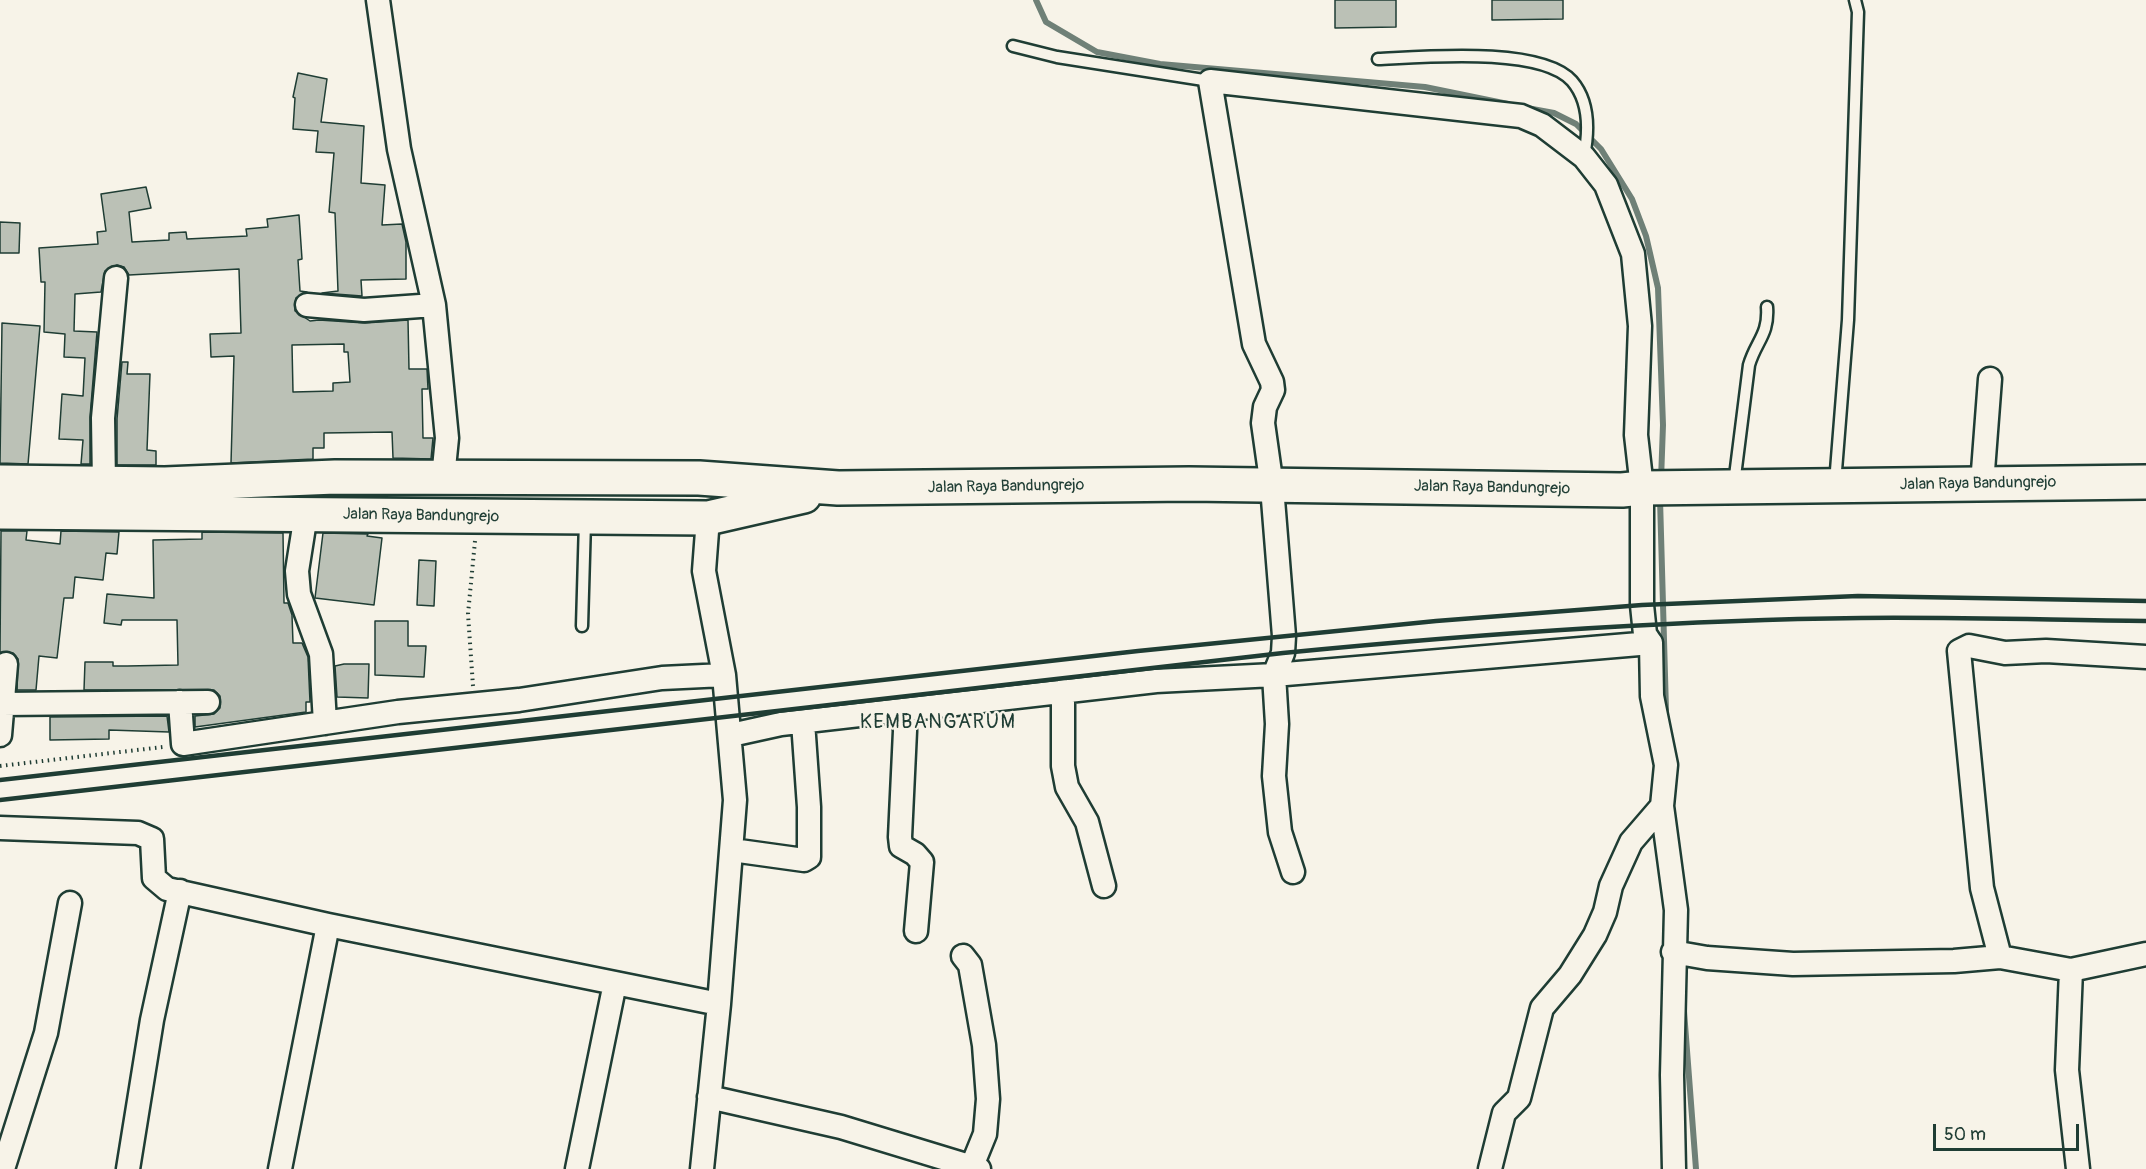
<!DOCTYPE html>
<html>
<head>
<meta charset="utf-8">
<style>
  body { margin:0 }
  #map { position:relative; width:2146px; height:1169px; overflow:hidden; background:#f7f3e8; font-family:Pangolin,sans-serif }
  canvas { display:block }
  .scale { position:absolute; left:1933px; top:1124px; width:146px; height:27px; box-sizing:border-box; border:3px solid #1f3d34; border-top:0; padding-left:8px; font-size:18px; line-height:21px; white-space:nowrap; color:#1f3d34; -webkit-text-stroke:4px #f7f3e8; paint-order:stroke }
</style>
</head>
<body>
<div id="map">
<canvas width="2146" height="1169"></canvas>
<div class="scale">50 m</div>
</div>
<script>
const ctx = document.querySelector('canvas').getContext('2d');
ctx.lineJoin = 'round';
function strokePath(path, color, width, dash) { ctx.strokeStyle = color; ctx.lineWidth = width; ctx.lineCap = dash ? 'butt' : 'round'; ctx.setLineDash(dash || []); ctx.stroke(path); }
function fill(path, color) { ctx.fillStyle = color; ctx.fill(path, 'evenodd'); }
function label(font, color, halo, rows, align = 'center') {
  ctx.font = font + ' Pangolin,sans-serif'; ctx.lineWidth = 4.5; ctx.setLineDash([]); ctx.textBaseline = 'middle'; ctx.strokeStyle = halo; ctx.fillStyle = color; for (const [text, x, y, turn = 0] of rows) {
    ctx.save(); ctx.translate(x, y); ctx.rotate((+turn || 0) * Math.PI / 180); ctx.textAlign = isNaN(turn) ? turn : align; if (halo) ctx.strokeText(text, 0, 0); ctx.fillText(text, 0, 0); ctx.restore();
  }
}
strokePath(new Path2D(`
  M1036 0 1046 22 1097 52 1160 64 1425 87 1508 104
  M1527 108 1554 113 1576 124 1601 149 1632 199 1646 236 1658 288 1663 425 1661 480
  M1660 499 1666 710
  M1684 1011 1696 1169`), '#6f8077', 6);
const building = new Path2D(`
  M1335 0H1396V27L1335 28Z
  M1492 0H1563V19L1492 20Z
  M298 73 327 79 321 122 364 126 361 183 385 185 382 225 402 224 406 242V279L361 280 362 296 322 293 338 291 335 213 329 212 334 153 316 152 318 131 293 129 295 98 293 97Z
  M146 187 151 208 129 212 132 242 169 240V233L186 232 187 239 247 236 246 229 268 227 267 219 299 215 302 259 298 260 300 291 307 292 296 298 295 311 310 321 319 320 365 323 408 320 409 369H427L428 389H422L423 438H433L431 459 393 458 392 432 324 433V448H313V459L231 463 234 356 211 357 210 334 241 333 239 269 129 275 124 267 117 265 105 271 101 292 75 294 74 331 97 332 90 417V464H81L83 440 59 439 62 394 83 396 85 358 64 357 65 334 44 332 45 282H41L39 248 98 244 97 232 106 231 101 194ZM344 344V352H348L350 382 333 383V391L293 392 292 345Z
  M0 222 20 223 19 253H0Z
  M2 323 40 326 28 464 0 463Z
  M122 362H128L127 374H150L147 450 156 451V465H117V419Z
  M1 531H27L26 540 60 544 61 531 119 532 117 554 106 553 103 580 75 577 73 598H64L57 658 39 656 36 690H17L18 659 13 653 0 652Z
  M202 532 283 533 284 603H288L292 615 293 643H302L308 657 310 702H306V712L195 727V716L214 714 220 708V696L214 690H84L85 662H113V666H127L178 665 177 620H122L121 625 104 623 107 594 154 598 153 540 202 539Z
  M323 533 368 534 367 536 382 538 374 605 315 598Z
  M419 560 436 561 434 606 417 605Z
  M375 621H408V646H426L424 677 375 675Z
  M344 664H369L368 698 337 697 335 666Z
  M167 716 169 732 109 730V739L50 740V717Z`);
fill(building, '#bbc1b6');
strokePath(building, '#1f3d34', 1.5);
const lane = new Path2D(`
  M1013 46 1057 57 1210 81
  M1378 59C1422 57 1541 46 1572 81 1590 102 1589 131 1584 156
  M1835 483 1848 320 1858 12 1855 0
  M1734 484 1749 365C1756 341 1769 335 1767 307
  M582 626 585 521`);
const street = new Path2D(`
  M378 0 399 149 434 305 447 438 443 478
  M307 305 364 310 434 305
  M104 484 103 418 116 278
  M1982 484 1990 379
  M306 514 297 571 299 594 321 654 325 723
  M1063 691V766L1067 787 1087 822 1104 886
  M180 702 183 744 398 712 519 700 662 678 724 675
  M2 704 208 702
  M903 710 1156 681 1274 675 1651 643
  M0 735 6 664
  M731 735 781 724 903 710 905 731 900 837 901 846 915 854 922 862 916 931
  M0 828 138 833 152 839 154 878 167 889 328 925 719 1004
  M732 850 804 860 809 857V807L803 722
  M1293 872 1280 832 1274 776 1277 724 1274 675 1283 653 1284 636 1272 487 1263 423 1265 407 1273 390 1272 382 1254 344 1210 81 1521 116 1542 125 1584 157 1606 185 1633 254 1640 326 1636 435 1642 488V605L1645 634 1651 643 1652 696 1666 765 1662 806 1676 910 1672 1075 1674 1169
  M1673 952 1707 958 1793 964 1954 961 2000 957 2071 970 2146 954
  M963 956 970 965 984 1045 988 1099 985 1134 972 1166
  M2000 957 1982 888 1959 651 1969 646 2005 653 2046 651 2146 657
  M2071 970 2067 1070 2078 1169
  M709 1097 841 1127 979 1169
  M3 1169 46 1033 70 903
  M128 1169 152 1020 180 891
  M280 1169 328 925
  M577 1169 615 983
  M702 1169 719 1004 735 800 724 675 704 571 708 518
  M1490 1169 1504 1113 1519 1098 1542 1008 1570 975 1595 935 1605 912 1611 886 1631 842 1662 806`);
const primary = new Path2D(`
  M0 482 165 484 335 477 699 478 838 488 1189 484 1622 490 1642 488 2146 482
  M0 512 708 518 804 496`);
strokePath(lane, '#1f3d34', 15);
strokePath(street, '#1f3d34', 27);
strokePath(primary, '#1f3d34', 38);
strokePath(new Path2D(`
  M473 686 468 614 475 541
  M0 766 163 747`), '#1f3d34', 4, [1.5, 4.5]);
strokePath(lane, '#f7f3e8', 10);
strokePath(street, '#f7f3e8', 22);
strokePath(primary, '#f7f3e8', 33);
strokePath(new Path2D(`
  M0 780 1138 651 1436 621 1642 605 1858 596 2146 601
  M0 800 1283 653C1476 634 1668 620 1861 618 1956 617 2051 620 2146 621`), '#1f3d34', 4.5);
label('16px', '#1f3d34', '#f7f3e8', [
  ["Jalan Raya Bandungrejo",1978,484,-1],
  ["Jalan Raya Bandungrejo",1006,487,-1],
  ["Jalan Raya Bandungrejo",1492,488,1],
  ["Jalan Raya Bandungrejo",421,516,1]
]);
ctx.letterSpacing = '1.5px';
label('20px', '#1f3d34', '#f7f3e8', [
  ["KEMBANGARUM",938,723]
]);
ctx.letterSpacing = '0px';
</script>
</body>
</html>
